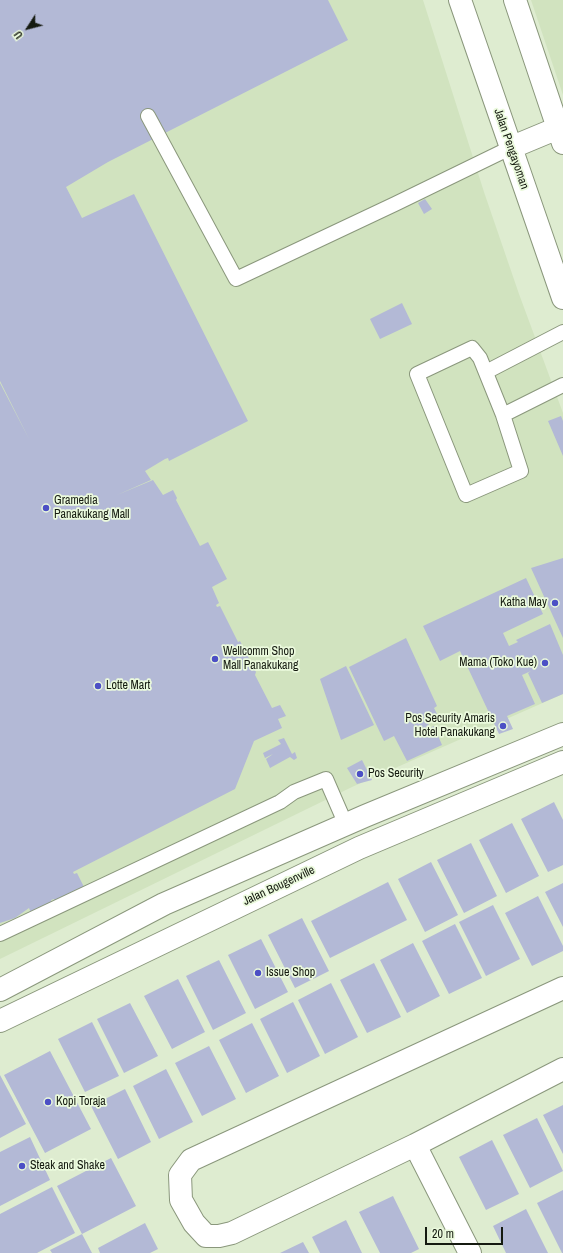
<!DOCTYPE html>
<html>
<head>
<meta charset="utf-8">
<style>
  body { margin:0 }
  #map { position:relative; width:563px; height:1253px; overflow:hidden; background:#deecd0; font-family:"Archivo Narrow",sans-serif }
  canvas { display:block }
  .north { position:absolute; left:8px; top:8px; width:40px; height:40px; -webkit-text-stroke:3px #ebfadd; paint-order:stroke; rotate:234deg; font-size:11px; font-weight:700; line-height:16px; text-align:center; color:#151a10 }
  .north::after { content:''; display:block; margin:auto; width:14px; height:18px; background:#151a10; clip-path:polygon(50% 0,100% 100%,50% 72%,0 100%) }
  .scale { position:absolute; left:425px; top:1227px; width:78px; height:18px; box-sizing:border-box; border:2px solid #151a10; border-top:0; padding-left:5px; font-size:12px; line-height:14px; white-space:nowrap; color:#151a10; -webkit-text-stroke:3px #ebfadd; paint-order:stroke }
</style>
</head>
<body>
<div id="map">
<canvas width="563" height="1253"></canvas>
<div class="north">U</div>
<div class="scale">20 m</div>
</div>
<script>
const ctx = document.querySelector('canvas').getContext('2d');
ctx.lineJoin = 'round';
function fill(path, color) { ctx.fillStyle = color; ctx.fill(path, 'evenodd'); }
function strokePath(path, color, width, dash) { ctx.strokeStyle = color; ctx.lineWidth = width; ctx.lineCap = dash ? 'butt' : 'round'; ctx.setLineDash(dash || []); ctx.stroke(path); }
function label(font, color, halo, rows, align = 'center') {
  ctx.font = font + ' "Archivo Narrow",sans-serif'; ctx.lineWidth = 3.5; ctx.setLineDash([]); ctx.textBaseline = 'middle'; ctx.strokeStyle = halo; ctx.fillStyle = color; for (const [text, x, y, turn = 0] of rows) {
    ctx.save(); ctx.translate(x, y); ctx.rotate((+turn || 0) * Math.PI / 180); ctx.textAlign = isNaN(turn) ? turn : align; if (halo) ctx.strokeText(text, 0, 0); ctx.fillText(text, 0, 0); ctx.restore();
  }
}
fill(new Path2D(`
  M0 0H423L484 192 519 294 563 413V694L352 787 0 959Z
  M531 0H563V95Z`), '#d1e3bf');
fill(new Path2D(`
  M0 0H328L348 40 108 162 66 187 82 218 134 194 248 421 169 461 168 458 165 459 145 471 151 480 117 495 153 480 163 495 173 490 177 498 176 500 200 546 208 542 227 579 212 587 219 603 216 605 217 607 220 606 238 642 240 641 256 672 255 675 272 708 280 705 286 716 278 719 282 728 254 741 235 789 73 872 74 874 77 873 84 887 55 901 54 899 51 900 54 908 33 918 29 908 15 918 0 923V383L29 439 0 381Z
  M425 199 432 209 424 214 418 203Z
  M402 303 412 324 380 339 370 319Z
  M561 416 563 421V456L548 421Z
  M563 558V638L531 568Z
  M526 578 543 614 503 633 509 646 518 642 516 640 550 624 563 655V694L542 703 528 673 531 671 522 675 535 704 507 716 513 729 499 734 460 651 440 661 423 626Z
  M406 638 437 706 434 708 438 716 427 721 430 728 434 726 442 745 407 761 394 736 384 741 349 667ZM414 717 415 725 407 720Z
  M346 666 374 725 341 740 320 679Z
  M284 738 292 754 295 752 297 758 294 760 290 757 270 768 266 759 273 754 265 758 263 753 281 744 278 740Z
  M362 760 372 780 357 784 347 768Z
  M554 802 563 820V865L548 872 521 819Z
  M512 823 539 876 506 893 479 840Z
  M471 843 497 896 464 913 437 860Z
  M431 862 458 915 425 932 398 879Z
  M388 882 407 920 330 958 311 921Z
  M563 883V927L545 892Z
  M538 896 563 946V951L532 966 505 913Z
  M493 905 520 959 486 976 459 922Z
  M302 918 329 971 295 988 268 935Z
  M455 924 482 978 449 994 422 941Z
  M261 939 288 992 255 1009 228 955Z
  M413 943 440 996 407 1013 380 960Z
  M219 960 246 1013 213 1030 186 976Z
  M374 963 401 1017 367 1033 340 980Z
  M178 979 205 1032 172 1049 144 996Z
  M331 983 358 1037 325 1054 298 1000Z
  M293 1002 320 1056 287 1073 260 1019Z
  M130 1003 158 1056 124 1073 97 1019Z
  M92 1022 119 1076 85 1092 58 1039Z
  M252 1023 279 1076 246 1093 219 1040Z
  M209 1046 236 1099 202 1116 175 1063Z
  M50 1051 91 1129 45 1153 4 1075Z
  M166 1069 193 1122 159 1139 133 1086Z
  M0 1075 26 1124 0 1138Z
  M125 1089 151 1142 118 1159 91 1106Z
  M563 1105V1154L543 1115Z
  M537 1118 563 1171 530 1188 503 1135Z
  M30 1137 50 1180 0 1206V1152Z
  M492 1140 519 1194 486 1210 459 1157Z
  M111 1158 136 1206 82 1234 57 1186Z
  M52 1187 75 1233 37 1253H0V1214Z
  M563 1190V1253H562L537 1203Z
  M393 1196 419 1249 411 1253H380L359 1212Z
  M526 1209 548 1253H506L493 1226Z
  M346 1220 362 1253H320L312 1237Z
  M145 1223 158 1249 150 1253H100L98 1248Z
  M82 1234 92 1253H52L50 1250Z
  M303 1242 309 1253H280Z`), '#b3b9d6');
const service = new Path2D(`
  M148 116 236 279 395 204 510 148
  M486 372 563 332
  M503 415 480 358 472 348 417 374 466 495 521 471 503 415 563 385
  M0 934 280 802 294 792 326 779 346 825`);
const minor = new Path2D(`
  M563 988 191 1160 180 1175 181 1200 194 1223 206 1236H219L232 1233 415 1145 563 1069
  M415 1145 470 1253`);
const tertiary = new Path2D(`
  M460 0 563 298
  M515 0 563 143
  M510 148 558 128
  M0 990 164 904 365 816 563 734
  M0 1021 359 848 563 762`);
strokePath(service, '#8a977c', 16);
strokePath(minor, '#8a977c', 24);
strokePath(tertiary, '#8a977c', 24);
strokePath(service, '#fff', 14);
strokePath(minor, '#fff', 22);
strokePath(tertiary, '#fff', 22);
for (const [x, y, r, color] of [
  [46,508,4,"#4c4fc5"],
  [555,603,4,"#4c4fc5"],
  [215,659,4,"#4c4fc5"],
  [545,663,4,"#4c4fc5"],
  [98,686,4,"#4c4fc5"],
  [503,726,4,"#4c4fc5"],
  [360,774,4,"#4c4fc5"],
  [258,973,4,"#4c4fc5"],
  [48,1102,4,"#4c4fc5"],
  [22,1166,4,"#4c4fc5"]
]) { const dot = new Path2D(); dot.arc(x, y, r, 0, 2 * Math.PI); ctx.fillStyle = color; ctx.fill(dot); strokePath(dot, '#ebfadd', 1.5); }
label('12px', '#151a10', '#ebfadd', [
  ["Jalan Pengayoman",511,149,71],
  ["Jalan Bougenville",279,886,-25]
]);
label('12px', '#151a10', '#ebfadd', [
  ["Gramedia",54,501],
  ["Panakukang Mall",54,515],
  ["Katha May",547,603,"right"],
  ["Wellcomm Shop",223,652],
  ["Mall Panakukang",223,666],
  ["Mama (Toko Kue)",537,663,"right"],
  ["Lotte Mart",106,686],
  ["Pos Security Amaris",495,719,"right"],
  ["Hotel Panakukang",495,733,"right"],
  ["Pos Security",368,774],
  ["Issue Shop",266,973],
  ["Kopi Toraja",56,1102],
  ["Steak and Shake",30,1166]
], 'left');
</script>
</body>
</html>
